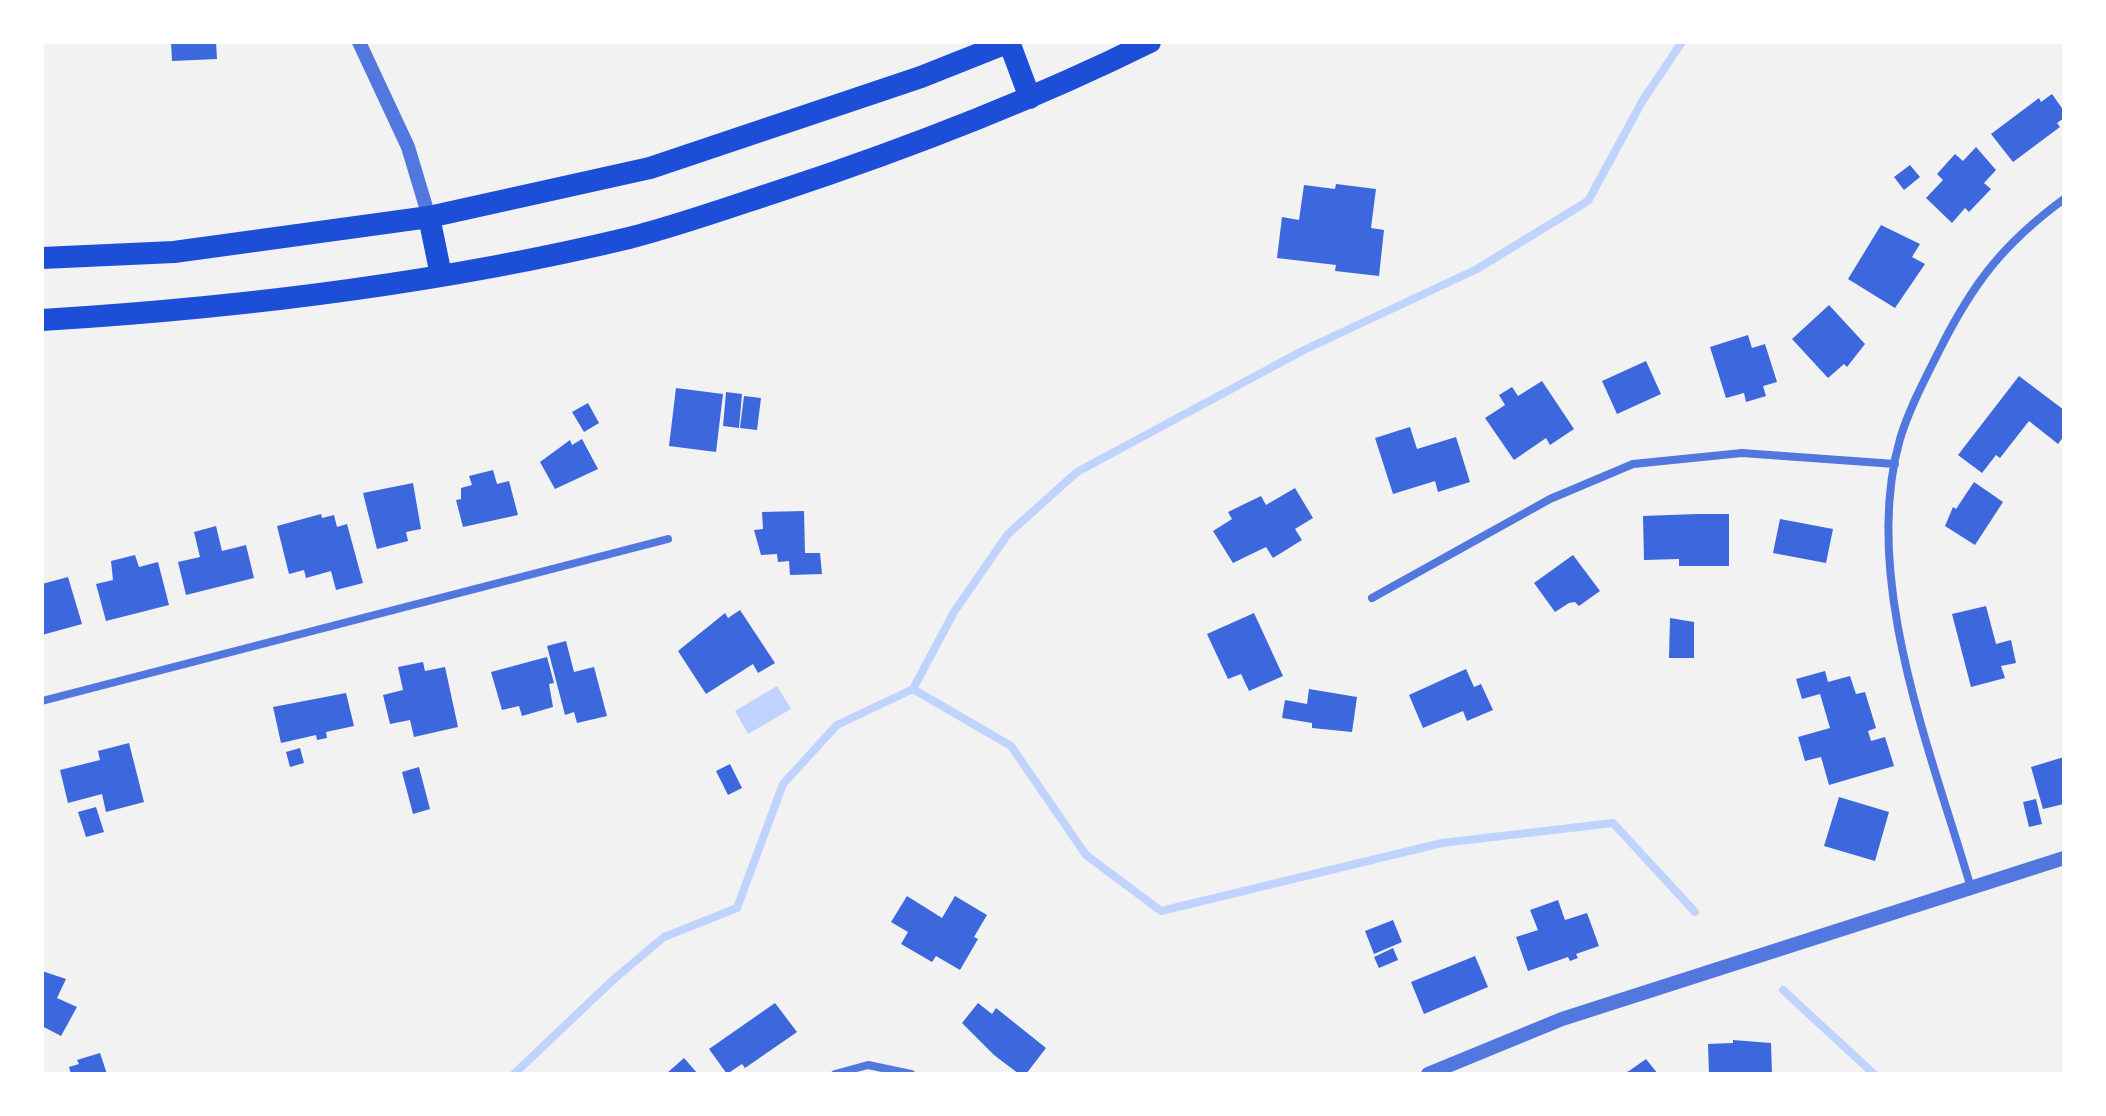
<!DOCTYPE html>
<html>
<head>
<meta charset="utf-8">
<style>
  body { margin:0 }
  #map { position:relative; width:2106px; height:1116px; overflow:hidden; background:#f2f2f2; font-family:Roboto,sans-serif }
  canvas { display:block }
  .frame { position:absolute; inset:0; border:44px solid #fff; pointer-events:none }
</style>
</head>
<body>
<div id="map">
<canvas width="2106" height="1116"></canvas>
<div class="frame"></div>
</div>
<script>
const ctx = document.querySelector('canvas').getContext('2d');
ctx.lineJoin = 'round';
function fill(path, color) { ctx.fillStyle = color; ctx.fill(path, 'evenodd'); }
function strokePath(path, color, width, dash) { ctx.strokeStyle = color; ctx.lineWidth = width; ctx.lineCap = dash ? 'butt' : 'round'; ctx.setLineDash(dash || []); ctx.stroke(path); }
fill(new Path2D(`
  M777 686 791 709 748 734 735 711Z`), '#bfd3fe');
strokePath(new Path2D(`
  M913 689 1011 746 1086 855 1161 911 1442 843 1613 823 1695 912
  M1783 990 1874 1074
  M514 1074 613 980 664 937 737 908 783 784 837 725 913 689 954 612 1008 534 1077 472 1302 351 1477 269 1588 201 1643 100 1682 42`), '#bfd3fe', 8);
fill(new Path2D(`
  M171 42H216L217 59 172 61Z
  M2052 94 2064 111V118L2057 123 2060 127 2013 162 1991 134 2039 98 2041 102Z
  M1976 147 1996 170 1984 183 1991 189 1969 212 1965 208 1952 223 1926 198 1943 180 1937 174 1955 154 1963 161Z
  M1910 165 1920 177 1904 190 1894 177Z
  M1336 184 1376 189 1371 228 1384 230 1379 276 1335 271 1336 265 1277 258 1282 217 1299 220 1304 185 1335 189Z
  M1881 225 1920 244 1912 257 1925 264 1895 308 1848 279Z
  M1829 305 1865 344 1847 367 1844 364 1828 378 1792 339Z
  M1748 335 1752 348 1765 344 1777 382 1763 386 1766 396 1746 402 1744 393 1726 398 1710 347Z
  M1646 361 1661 394 1617 414 1602 381Z
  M2019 376 2064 410V436L2058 444 2029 421 2000 458 1996 455 1982 473 1958 455Z
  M1542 381 1574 429 1550 445 1546 438 1514 460 1485 418 1505 405 1499 395 1512 387 1518 396Z
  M676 388 723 394 716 452 669 446Z
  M726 392 742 394 739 428 723 426Z
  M744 396 761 398 757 430 740 428Z
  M588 403 599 423 584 432 572 412Z
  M1410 427 1417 449 1456 437 1470 482 1438 492 1435 481 1393 494 1375 438Z
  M582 439 598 469 555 489 540 462 570 440 572 445Z
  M493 470 497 484 509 481 518 515 463 527 456 500 461 499V488L472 485 469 476Z
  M1974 482 2003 502 1975 545 1945 526 1953 507 1956 509Z
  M413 483 421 529 406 532 408 541 377 549 363 493Z
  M1295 488 1313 518 1295 529 1302 540 1273 558 1266 547 1233 563 1213 531 1232 519 1228 512 1261 496 1266 505Z
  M804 511 805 553H820L822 574 790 575 789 561 778 562 777 554 761 555 754 530 763 529 762 512Z
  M321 514 322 518 334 515 337 527 347 524 363 583 336 590 331 571 306 578 304 570 289 574 277 526Z
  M1697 514H1729V566H1679V559L1644 560 1643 516Z
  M1780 519 1833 529 1826 563 1773 553Z
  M216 526 222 551 246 545 254 578 186 595 178 562 200 557 194 532Z
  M135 555 139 567 158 562 169 605 106 621 96 584 113 580 111 561Z
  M1573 555 1600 591 1579 606 1575 602 1569 603 1555 612 1534 583Z
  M68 577 82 624 42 635V584Z
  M1986 606 1996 644 2011 640 2016 663 2001 666 2005 678 1971 687 1952 614Z
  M740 610 775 663 758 673 753 664 706 694 678 651 725 613 728 618Z
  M1254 613 1283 676 1249 691 1241 674 1228 679 1207 634Z
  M1670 618 1694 622V658H1669Z
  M566 641 574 672 594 667 607 716 577 723 574 712 565 715 547 646Z
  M547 657 554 683 549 684 553 707 522 716 519 706 502 710 491 672Z
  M423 662 425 671 445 667 458 727 414 737 410 720 390 724 383 695 403 690 398 667Z
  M1466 669 1474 687 1481 684 1493 710 1467 721 1463 711 1423 728 1409 695Z
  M1825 671 1828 682 1850 676 1856 694 1865 692 1876 728 1868 731 1871 741 1885 737 1894 766 1829 785 1821 757 1805 761 1798 737 1830 728 1820 694 1802 699 1796 679Z
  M1309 689 1357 697 1352 732 1312 728V723L1282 718 1285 700 1307 704Z
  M346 693 354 726 326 732 327 738 317 740 316 735 281 743 273 707Z
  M129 743 144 802 106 812 102 794 68 803 60 770 100 760 98 751Z
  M300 748 304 763 290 767 286 752Z
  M2064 757V804L2043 809 2031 767Z
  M730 764 742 788 728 795 716 771Z
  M419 767 430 809 413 814 402 772Z
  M1839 797 1889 812 1875 861 1824 846Z
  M2036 799 2042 824 2029 827 2023 802Z
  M96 807 104 832 86 837 78 812Z
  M907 896 942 918 955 896 987 915 974 937 978 939 960 970 936 956 932 962 901 944 908 932 891 922Z
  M1558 900 1565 920 1587 913 1599 946 1576 954 1578 958 1570 961 1568 957 1528 971 1516 937 1538 930 1530 910Z
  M1393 920 1402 942 1374 954 1365 931Z
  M1393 948 1398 960 1379 968 1374 957Z
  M1475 956 1488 987 1424 1014 1411 982Z
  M42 971 66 979 57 998 77 1007 61 1036 42 1026Z
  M775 1003 797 1032 745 1068 742 1064 727 1074 709 1049Z
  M978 1003 992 1014 996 1008 1046 1048 1026 1074H1019L994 1055 962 1023Z
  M1733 1040 1771 1043 1772 1074H1709L1708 1044 1733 1043Z
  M100 1053 107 1074H71L69 1067 79 1064 77 1060Z
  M684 1058 698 1074H666Z
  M1646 1059 1658 1074H1621L1629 1071Z`), '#3d67dc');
strokePath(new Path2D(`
  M1372 598 1550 499 1633 464 1742 453 1895 464
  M42 701 668 539
  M1971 888C1932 754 1860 579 1900 439 1909 409 1925 379 1939 351 1973 283 2003 244 2064 199
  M835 1074 868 1065 911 1074`), '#5277de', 8);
strokePath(new Path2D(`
  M359 42 408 147 429 217
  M1428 1074 1562 1019 2064 858`), '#5277de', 14);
strokePath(new Path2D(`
  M1009 42 1030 98
  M429 217 441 275
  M42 258 174 252 429 217 650 168 921 77 1009 42
  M42 320C239 308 437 284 629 238 680 225 730 207 779 191 906 149 1031 101 1150 42`), '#1d4ed8', 22);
</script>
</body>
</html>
